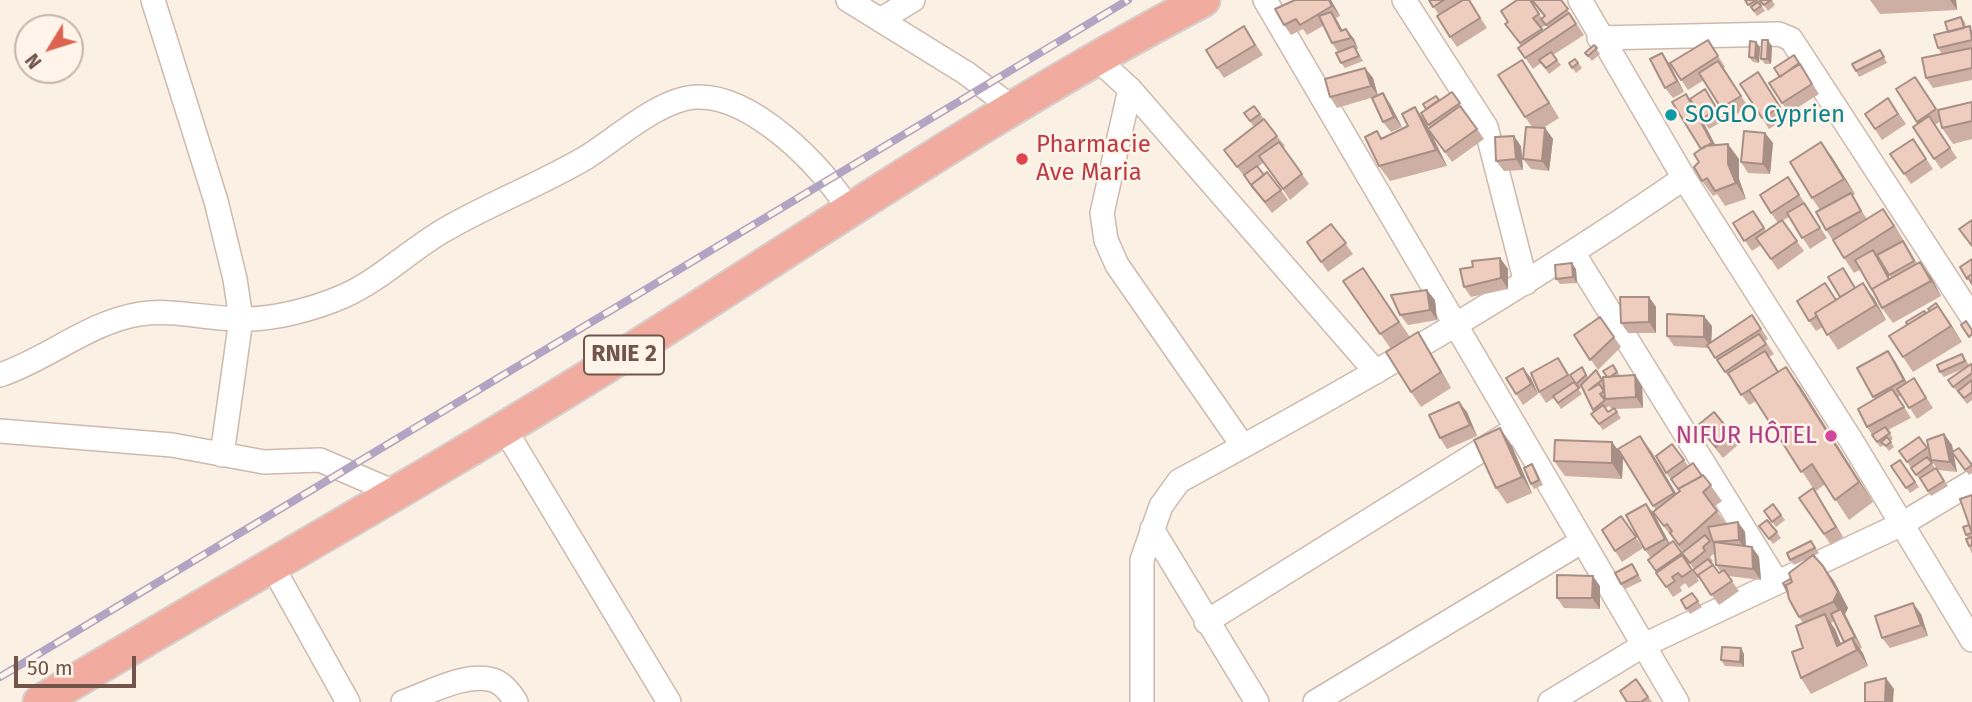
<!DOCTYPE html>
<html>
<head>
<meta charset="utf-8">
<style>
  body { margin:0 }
  #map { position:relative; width:1972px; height:702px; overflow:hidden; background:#fbf0e4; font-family:"Fira Sans",sans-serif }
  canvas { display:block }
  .north { position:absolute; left:14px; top:14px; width:70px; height:70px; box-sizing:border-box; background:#fef4ea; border:2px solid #c6b4aa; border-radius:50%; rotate:232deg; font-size:19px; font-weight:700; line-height:28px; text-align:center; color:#71554b }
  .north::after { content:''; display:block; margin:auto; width:24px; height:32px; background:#dd6351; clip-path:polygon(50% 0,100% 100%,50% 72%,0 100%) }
  .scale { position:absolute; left:14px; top:656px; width:122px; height:32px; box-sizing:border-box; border:4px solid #71554b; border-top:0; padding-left:9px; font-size:21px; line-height:24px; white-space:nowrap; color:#71554b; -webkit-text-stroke:5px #fef4ea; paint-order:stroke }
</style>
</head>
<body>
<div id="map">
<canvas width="1972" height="702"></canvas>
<div class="north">N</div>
<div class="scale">50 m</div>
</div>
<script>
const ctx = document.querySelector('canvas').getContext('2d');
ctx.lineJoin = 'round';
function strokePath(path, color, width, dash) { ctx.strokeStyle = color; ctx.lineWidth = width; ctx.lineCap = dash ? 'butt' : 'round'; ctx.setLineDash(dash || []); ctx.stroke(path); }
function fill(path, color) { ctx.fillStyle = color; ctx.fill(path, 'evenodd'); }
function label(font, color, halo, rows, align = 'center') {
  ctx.font = font + ' "Fira Sans",sans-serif'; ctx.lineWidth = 5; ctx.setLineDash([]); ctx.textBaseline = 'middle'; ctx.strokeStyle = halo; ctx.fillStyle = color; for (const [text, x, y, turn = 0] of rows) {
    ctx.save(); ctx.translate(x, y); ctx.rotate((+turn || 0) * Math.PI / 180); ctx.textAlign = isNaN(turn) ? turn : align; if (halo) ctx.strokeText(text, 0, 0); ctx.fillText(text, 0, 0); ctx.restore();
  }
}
const minor = new Path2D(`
  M153 0 216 201 235 279 241 319 222 455
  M848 0 966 73 1014 109
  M1265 0 1677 702
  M1404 0 1486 127 1526 283
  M1580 0 1684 178 1851 440 1972 640
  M880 20 913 0
  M1599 38 1779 34 1791 39 1972 317
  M1097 59 1130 89 1376 372
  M1130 89 1102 213 1106 240 1117 265 1243 446
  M1574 254 1777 582
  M0 375C48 359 89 322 140 314 174 309 207 319 241 319 273 320 314 309 344 296 378 281 408 252 441 232 488 204 540 185 587 157 617 138 661 98 697 97 752 95 823 166 849 210
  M504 428 669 702
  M0 431 172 445 264 462 320 460 394 492
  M1152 529 1257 702
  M271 564 348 702
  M1206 622 1506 435
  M403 702C429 693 465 672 493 680 503 683 511 694 516 702
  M1142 702V560L1161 506 1179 481C1352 388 1522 290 1684 178
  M1315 702 1581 542
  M1550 702 1644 645 1902 524 1972 482`);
const highway = new Path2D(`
  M40 702C235 585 435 474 627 353 817 233 1003 105 1203 0`);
strokePath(minor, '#cdb9ae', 26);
strokePath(highway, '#d7cfcd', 37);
strokePath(minor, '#fff', 23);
strokePath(highway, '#f1ac9f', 33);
const rail = new Path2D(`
  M0 677 1128 0`);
strokePath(rail, '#b2a4c3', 8);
strokePath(rail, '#fef4ea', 5, [16]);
fill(new Path2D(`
  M1331 0 1340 16 1336 18 1342 30 1346 29 1354 39 1358 49H1356L1363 61 1345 68 1341 63 1338 52 1332 43 1323 26 1307 35 1303 29 1291 35 1284 25Z
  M1429 0H1469L1487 28 1457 47 1450 37 1439 15Z
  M1517 0H1530L1542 18 1561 0 1584 35 1553 55 1561 65 1549 74 1541 63 1533 69 1518 48 1521 46 1505 24 1508 22ZM1546 25 1548 28 1543 31 1541 28Z
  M1745 0H1772L1775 5 1768 11 1763 4 1761 5 1765 11 1757 16Z
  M1870 0H1956L1957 10 1880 14Z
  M1961 17 1965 22 1966 27 1972 30V80L1933 88 1926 78 1942 54 1938 48 1948 32Z
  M1251 37 1263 55 1224 78 1217 68Z
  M1708 40 1725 67 1724 68 1748 107 1729 119 1704 80 1688 90 1670 63Z
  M1756 42 1760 47 1759 63 1753 62 1749 57Z
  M1594 45 1600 54 1592 61 1585 53Z
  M1772 46 1771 64H1765L1761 59Z
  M1880 50 1887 63 1859 77 1856 71Z
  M1794 55 1819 94 1789 113 1782 103 1780 77Z
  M1575 59 1582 68 1576 73 1569 63Z
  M1669 63 1684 92 1673 98 1665 88Z
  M1365 68 1373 78 1378 96 1383 93 1390 104 1402 127 1391 132 1383 122 1374 97 1337 108 1330 97Z
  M1758 72 1787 118 1769 129 1762 118Z
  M1532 75 1559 118 1543 128H1545L1553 139 1549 171 1531 169 1523 159 1532 127 1525 117Z
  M1915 77 1939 114 1972 102V139L1953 144 1942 128 1941 121 1935 125 1957 158 1941 169 1913 127 1918 123 1896 89Z
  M1705 89 1725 120 1709 129 1699 115 1715 145 1739 159V179L1746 199 1725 206 1717 194 1713 196 1702 181 1699 162 1701 149 1690 99Z
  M1452 92 1484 139 1452 162 1431 133 1447 166 1390 181 1379 166 1377 131 1382 138 1408 126 1415 107 1429 128H1430L1421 113Z
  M1888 98 1906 124 1882 140 1865 114Z
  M1254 106 1264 119 1254 127 1244 113Z
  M1765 133 1773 143 1770 174 1748 173 1741 162Z
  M1277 136 1285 146 1283 147 1309 184 1290 200 1264 162 1258 167 1264 175 1281 190 1288 200 1272 213 1224 150Z
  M1913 139 1933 169 1911 184 1890 154Z
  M1521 146 1523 170 1504 171 1496 161Z
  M1832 157 1855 194 1852 196 1867 219 1894 224 1917 263 1931 277 1941 296 1893 323 1882 308 1861 269 1854 273 1844 258 1826 230 1820 210 1812 198ZM1878 258H1879L1891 278 1890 279Z
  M1788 177 1827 238 1810 249 1789 217 1782 221 1804 251 1778 270 1761 245 1752 251 1733 223 1753 211 1766 231 1778 223 1771 213Z
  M1331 224 1353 254 1328 272 1307 242Z
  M1500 258 1508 269V289L1471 297 1464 287 1473 267Z
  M1363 268 1410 337 1391 349 1343 281Z
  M1576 269 1577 283 1560 284 1556 279Z
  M1856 288 1874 298 1886 320 1838 350 1823 327 1816 331 1809 321 1836 299Z
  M1649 297 1656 307V333H1628L1621 323Z
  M1435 300 1437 320 1408 325 1400 315Z
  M1936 303 1962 342 1913 372 1903 357 1926 313 1930 311Z
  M1752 315 1768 339 1765 341 1774 354 1769 357 1778 372 1800 386 1873 502 1849 520 1825 484 1815 492 1843 537 1831 545 1799 498 1813 488 1756 401 1749 405 1708 348 1674 346 1667 336 1712 326 1711 342Z
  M1600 317 1621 347 1598 370 1574 335Z
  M1418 332 1428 348 1451 388 1421 407 1411 392Z
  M1962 354 1969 365H1972V400L1967 404 1948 380 1965 368 1944 377 1940 372Z
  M1895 361 1907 383 1914 378 1933 408 1917 419 1902 396 1898 397 1911 418 1888 430 1893 439 1890 441 1894 447 1889 451 1884 445 1880 447 1867 427 1875 399 1857 368Z
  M1613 365 1620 376 1642 386 1643 408 1615 409 1621 418 1603 430 1591 414 1594 411 1582 387 1579 389 1570 375 1582 367 1588 377 1596 370 1603 382ZM1609 406 1612 409 1608 412 1605 409Z
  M1565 368 1573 382 1582 394 1561 409 1554 398 1546 403 1539 392Z
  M1531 378 1538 394 1523 405 1516 394Z
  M1467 412 1477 436 1447 449 1440 438Z
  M1697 426 1732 434 1739 444 1723 458Z
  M1944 434 1952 445 1953 452 1972 465V473L1969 475 1953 454 1957 472 1938 470 1931 460 1930 461 1948 486 1931 496 1921 480H1920L1899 451 1919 437 1929 451Z
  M1612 442 1623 457 1622 479 1565 476 1554 461Z
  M1511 444 1532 493 1507 504 1496 488Z
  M1672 444 1689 467 1702 476 1703 475 1722 501 1714 507 1726 524 1738 522 1745 532 1746 546 1752 547 1759 557 1761 580 1728 576 1739 591 1719 605 1693 570 1694 569 1682 553 1683 552 1653 512 1656 510 1618 449 1651 451 1676 494 1680 491 1666 473ZM1715 553 1716 565 1721 572 1719 573 1711 563 1713 561 1710 557Z
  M1900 460 1919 487 1910 493 1891 466Z
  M1532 464 1536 470 1543 485 1534 489 1531 484Z
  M1972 495V554L1969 546 1968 538 1966 535 1969 525Z
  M1646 504 1654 514 1670 544 1673 541 1689 563 1688 564 1699 581 1689 588 1685 583 1680 587 1682 591 1673 597 1648 560 1651 558 1645 550Z
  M1773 504 1785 520 1776 527 1764 511Z
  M1621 516 1643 548 1622 562 1615 551Z
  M1767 520 1781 538 1773 544 1759 526Z
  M1815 547 1819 553 1814 556 1834 581 1848 608 1845 614 1862 648 1860 649 1868 666 1811 694 1801 678 1803 648V623L1799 617 1790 579 1809 558 1794 565 1790 560ZM1834 621 1844 642 1841 644 1835 629 1831 623Z
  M1632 564 1642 581 1625 589 1621 584Z
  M1600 586V609L1564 608 1557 598Z
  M1692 593 1702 607 1690 614 1681 600Z
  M1921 614 1928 636 1890 648 1882 638Z
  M1744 654V667L1725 666 1721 660Z
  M1636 679 1652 702H1627Z`), '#cdafa3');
fill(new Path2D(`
  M1329 0H1331L1340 16 1332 6Z
  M1950 0H1956L1957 10Z
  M1331 12 1338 22 1348 41 1341 31Z
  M1346 29 1354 39 1358 49 1351 38Z
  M1768 40 1772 46 1771 64 1767 59Z
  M1756 42 1760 47 1759 63 1755 58Z
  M1662 53 1669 63 1684 92 1677 81Z
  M1522 60 1532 75 1559 118 1549 103Z
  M1365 68 1373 78 1378 96 1371 86Z
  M1383 93 1390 104 1402 127 1394 117Z
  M1686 94 1694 104 1720 154 1712 143Z
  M1415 107 1426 123 1447 166 1436 150Z
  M1545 128 1553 139 1549 171 1542 161Z
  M1765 133 1773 143 1770 174 1763 164Z
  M1514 136 1521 146 1523 170 1516 159Z
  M1821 142 1832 157 1855 194 1844 179Z
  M1728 144 1739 159V179L1746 199 1736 183 1728 164Z
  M1873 250 1880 261 1897 291 1889 280Z
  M1500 258 1508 269V289L1501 278Z
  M1920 262 1931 277 1941 296 1931 281Z
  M1572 263 1576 269 1577 283 1573 277Z
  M1863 283 1874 298 1886 320 1876 305Z
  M1427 290 1435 300 1437 320 1430 310Z
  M1649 297 1656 307V333L1649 322Z
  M1938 306 1949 321 1962 342 1951 326Z
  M1704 316 1712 326 1711 348 1704 337Z
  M1418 332 1428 348 1451 388 1441 372Z
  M1888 351 1895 361 1911 390 1904 380Z
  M1786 367 1800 386 1873 502 1859 482Z
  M1523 368 1531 378 1538 394 1531 384Z
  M1635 375 1642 386 1643 408 1636 397Z
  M1459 402 1467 412 1477 436 1470 425Z
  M1500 428 1511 444 1532 493 1522 477Z
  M1944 434 1952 445 1957 472 1950 462Z
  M1640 436 1651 451 1685 508 1674 493Z
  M1612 442 1623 457 1622 479 1612 463Z
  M1813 488 1820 499 1843 537 1836 527Z
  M1646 504 1654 514 1673 550 1665 539Z
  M1738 522 1745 532 1746 551 1739 540Z
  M1752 547 1759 557 1761 580 1753 569Z
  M1823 566 1834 581 1848 608 1845 614 1862 648 1833 602Z
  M1593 576 1600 586V609L1592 598Z
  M1913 603 1921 614 1928 636 1921 625Z
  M1825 614 1835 629 1846 656 1837 646Z
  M1852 638 1863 653 1868 666 1857 650Z
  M1741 648 1744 654V667L1740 662Z
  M1886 678 1894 689 1893 702H1885Z`), '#a78f85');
const building = new Path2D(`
  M1295 0H1329L1332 6 1300 25 1296 19 1284 25 1275 9Z
  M1429 0H1444L1433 7Z
  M1463 0H1469L1480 18 1450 37 1437 16Z
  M1517 0H1530L1539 14 1533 18 1542 29 1520 43 1505 24 1508 22 1501 11Z
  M1532 0H1561L1568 9 1546 25 1541 19 1545 16Z
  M1745 0H1757L1748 5Z
  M1762 0H1771L1764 5 1760 1Z
  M1758 2 1761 6 1754 11 1751 7Z
  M1331 12 1341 31 1346 29 1351 38 1332 43 1319 16Z
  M1569 13 1576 24 1525 58 1518 48Z
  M1961 17 1964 28 1948 32 1945 22Z
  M1244 26 1255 45 1217 68 1206 50Z
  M1970 26 1972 40 1938 48 1934 35Z
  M1708 40 1718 56 1681 80 1670 63Z
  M1762 40H1768L1767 59H1761Z
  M1750 41 1756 42 1755 58 1749 57Z
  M1594 45 1597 48 1588 56 1585 53Z
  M1354 46 1359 56 1341 63 1336 53Z
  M1972 48V68L1926 78 1922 58Z
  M1880 50 1884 57 1856 71 1852 64Z
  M1551 52 1557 60 1546 68 1539 60Z
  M1662 53 1677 81 1665 88 1650 59Z
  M1794 55 1799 63 1780 77 1774 68Z
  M1575 59 1578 63 1572 68 1569 63Z
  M1522 60 1549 103 1525 117 1498 75Z
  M1718 61 1741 96 1721 108 1699 73Z
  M1800 64 1812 84 1782 103 1769 83Z
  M1365 68 1371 86 1330 97 1325 79Z
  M1758 72 1780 107 1762 118 1740 84Z
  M1915 77 1936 109 1917 122 1896 89Z
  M1705 89 1717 109 1702 119 1690 99Z
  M1452 92 1460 103 1428 125 1421 113Z
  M1383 93 1394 117 1383 122 1372 98Z
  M1686 94 1712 143 1701 149 1672 102Z
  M1436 96 1439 100 1426 109 1423 104Z
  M1888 98 1898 114 1875 129 1865 114Z
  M1972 102V121L1942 128 1938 110Z
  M1254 106 1260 114 1250 121 1244 113Z
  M1460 106 1477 129 1445 152 1428 129Z
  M1415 107 1436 150 1379 166 1365 137 1377 131 1381 139 1408 126 1402 114Z
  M1929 116 1950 148 1934 159 1913 127Z
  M1264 119 1277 136 1237 167 1224 150Z
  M1526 127 1545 128 1542 161 1523 159Z
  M1744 131 1765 133 1763 164 1741 162Z
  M1514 136 1516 159 1496 161 1495 137Z
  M1913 139 1926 159 1904 174 1890 154Z
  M1279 142 1302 174 1283 189 1259 156Z
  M1821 142 1844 179 1812 198 1790 162Z
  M1728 144V164L1736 183 1715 191 1707 178 1702 181 1694 167 1699 162 1694 154 1705 146Z
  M1257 166 1264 175 1251 185 1253 188 1244 175Z
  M1267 172 1281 190 1265 202 1251 185Z
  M1788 177 1799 195 1771 213 1760 195Z
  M1851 193 1861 211 1826 230 1816 212Z
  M1804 203 1820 228 1802 238 1787 213Z
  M1883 209 1894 226 1844 258 1833 240Z
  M1753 211 1764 228 1744 241 1733 223Z
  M1782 220 1797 241 1771 259 1756 238Z
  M1972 220V246L1959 229Z
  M1331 224 1346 243 1321 262 1307 242Z
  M1903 241 1914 261 1889 275 1877 255Z
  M1873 250 1889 279 1872 289V290L1855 260Z
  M1500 258 1501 278 1464 287 1460 269 1473 267 1472 261Z
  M1972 259V274L1968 277V278L1967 279 1960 267Z
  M1920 262 1931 281 1882 308 1872 289Z
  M1572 263 1573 277 1556 279 1555 265Z
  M1363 268 1399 322 1380 334 1343 281Z
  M1843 268 1855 288 1840 297 1828 277Z
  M1972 274V284L1968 277Z
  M1825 283 1836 300 1815 313 1817 316 1809 321 1797 301Z
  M1863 283 1876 305 1827 335 1815 313Z
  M1427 290 1430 310 1400 315 1391 295Z
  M1620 297H1649V322L1621 323Z
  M1936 303 1938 306 1930 311 1928 309Z
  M1938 306 1951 326 1903 357 1889 336Z
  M1924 311 1926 313 1907 325 1906 322Z
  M1667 314 1704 316V337L1667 336Z
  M1752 315 1761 329 1715 358 1707 345Z
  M1600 317 1614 337 1590 360 1574 335Z
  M1966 321 1972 330V334L1969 337 1961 325Z
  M1418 332 1441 372 1411 392 1386 352Z
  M1759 334 1766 344 1725 372 1717 360Z
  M1765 351 1778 372 1741 395 1728 373Z
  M1888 351 1904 380 1873 397 1857 368Z
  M1962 354 1965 361 1940 372 1937 365Z
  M1558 358 1568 375 1539 392 1531 373Z
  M1971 364 1972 365V373L1953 387 1948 380Z
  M1613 365 1617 372 1610 377H1607L1603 371Z
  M1582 367 1586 375 1576 384 1570 375Z
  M1786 367 1859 482 1835 500 1812 464 1801 472 1749 390Z
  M1523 368 1531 384 1516 394 1506 378Z
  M1596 370 1602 380 1589 390 1599 384 1604 391 1600 394 1605 400 1593 410 1581 385Z
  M1635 375 1636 397 1605 399 1603 377Z
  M1914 378 1926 398 1909 408 1897 389Z
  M1972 380V392L1964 398 1958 391Z
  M1574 382 1579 388 1558 403 1553 396Z
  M1892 389 1904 407 1867 427 1858 409Z
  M1459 402 1470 425 1440 438 1429 415Z
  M1603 405 1608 412 1614 408 1617 412 1599 424 1591 414Z
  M1714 412 1732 434 1716 447 1697 426Z
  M1885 427 1890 433 1877 442 1872 435Z
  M1500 428 1522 477 1496 488 1474 440Z
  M1944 434 1950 462 1931 460 1927 440Z
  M1640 436 1674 493 1653 506 1618 449Z
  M1887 437 1891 442 1886 446 1881 442Z
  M1919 437 1927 448 1907 462 1899 451Z
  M1555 440 1612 442V463L1554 461Z
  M1672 444 1684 460 1666 473 1656 456Z
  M1959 448 1972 465 1965 470 1952 452Z
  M1927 457 1932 463 1916 475 1911 468Z
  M1900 460 1915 482 1906 488 1891 466Z
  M1693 463 1702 476 1678 489 1671 479Z
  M1532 464 1539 480 1531 484 1524 468Z
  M1936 468 1944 481 1928 491 1920 478Z
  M1703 475 1711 485 1703 492 1717 511 1679 545 1670 533 1672 531 1667 524 1664 526 1653 512 1680 491 1678 489Z
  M1813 488 1836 527 1824 534 1799 498Z
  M1972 495V533L1960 499Z
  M1646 504 1665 539 1645 550 1626 515Z
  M1773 504 1781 515 1772 522 1764 511Z
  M1621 516 1636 537 1615 551 1602 530Z
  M1767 520 1777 532 1769 539 1759 526Z
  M1738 522 1739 540 1713 542 1708 527Z
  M1969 525 1972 533 1966 535 1963 527Z
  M1705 535 1710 541 1703 547 1705 551 1690 563 1682 553Z
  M1972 537V545L1969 546 1966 539Z
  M1673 541 1682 553 1656 571 1648 560Z
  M1811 541 1815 548 1790 560 1787 553Z
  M1714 542 1752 547 1753 569 1716 565Z
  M1682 555 1692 570 1682 577 1678 573 1672 577 1675 581 1666 587 1656 573Z
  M1813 555 1823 566 1838 592 1833 602 1799 617 1789 599 1786 585 1792 582 1789 573Z
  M1708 559 1713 565 1698 575 1699 577H1698L1693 570Z
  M1632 564 1638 575 1621 584 1615 573Z
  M1713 565 1719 573 1724 570 1732 581 1711 595 1698 575Z
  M1557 575 1593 576 1592 598H1557Z
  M1790 579 1792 582 1786 585 1788 593 1783 583Z
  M1692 593 1698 601 1686 609 1681 600Z
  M1913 603 1921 625 1882 638 1875 616Z
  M1841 609 1855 637 1844 642 1831 614Z
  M1825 614 1837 646 1852 638 1857 650 1801 678 1792 652 1803 648 1796 626Z
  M1722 647 1741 648 1740 662 1721 660Z
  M1886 678 1885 702H1865V683Z
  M1636 679 1648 697 1641 702H1627L1620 691Z`);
fill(building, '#eeccbe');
strokePath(building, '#a78f85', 2);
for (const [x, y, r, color] of [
  [1671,115,7,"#0f9aa8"],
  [1022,159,7,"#e0444e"],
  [1831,436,7,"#d1479c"]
]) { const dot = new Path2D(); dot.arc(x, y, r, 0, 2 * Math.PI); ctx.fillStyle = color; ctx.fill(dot); strokePath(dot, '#fef4ea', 2.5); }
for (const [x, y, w] of [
  [624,355,80]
]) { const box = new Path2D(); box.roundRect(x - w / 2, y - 19.5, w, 39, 5); ctx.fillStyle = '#fef4ea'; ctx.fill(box); strokePath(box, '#71554b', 2); }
label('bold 23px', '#71554b', null, [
  ["RNIE 2",624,355]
]);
label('24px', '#0d838f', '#fef4ea', [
  ["SOGLO Cyprien",1685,115]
], 'left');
label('24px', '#be3a42', '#fef4ea', [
  ["Pharmacie",1036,145],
  ["Ave Maria",1036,173]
], 'left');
label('24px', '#b23c85', '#fef4ea', [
  ["NIFUR HÔTEL",1817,436]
], 'right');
</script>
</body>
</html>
